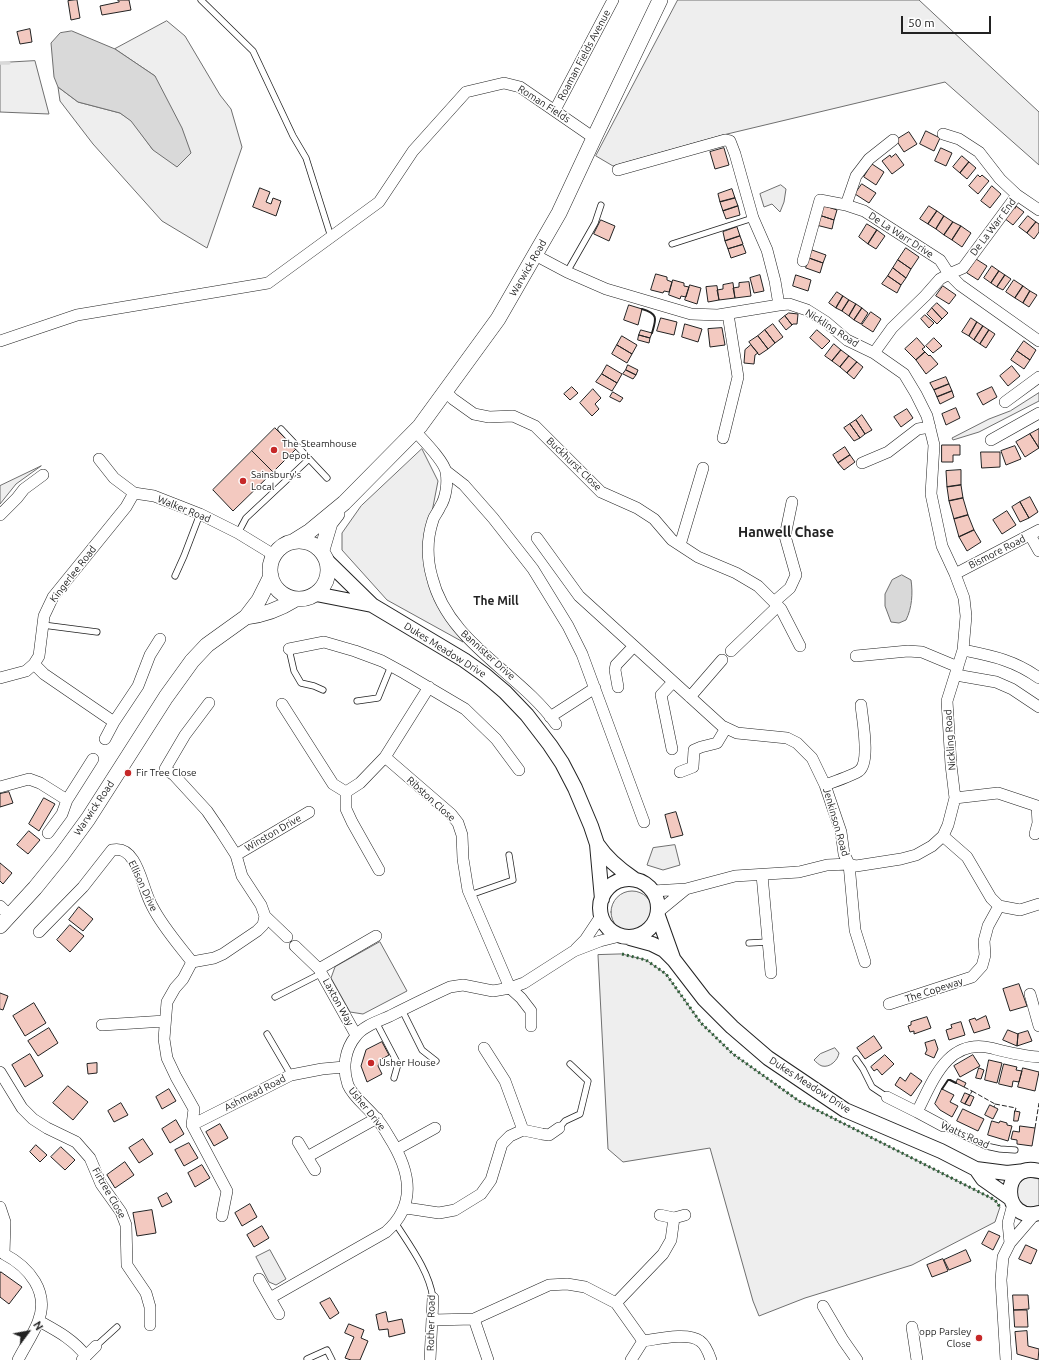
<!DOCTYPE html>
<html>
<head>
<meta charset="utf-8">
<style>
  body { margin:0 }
  #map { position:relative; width:1039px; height:1360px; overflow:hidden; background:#fff; font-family:Ubuntu,sans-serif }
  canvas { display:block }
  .north { position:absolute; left:8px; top:1312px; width:40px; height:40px; -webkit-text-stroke:3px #fff; paint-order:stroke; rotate:58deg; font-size:11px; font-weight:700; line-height:16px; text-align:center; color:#222 }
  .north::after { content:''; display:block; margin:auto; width:14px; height:18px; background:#222; clip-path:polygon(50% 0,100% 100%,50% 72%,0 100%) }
  .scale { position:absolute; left:901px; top:16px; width:90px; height:18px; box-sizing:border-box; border:2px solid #222; border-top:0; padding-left:5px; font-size:12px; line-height:14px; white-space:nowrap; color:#222; -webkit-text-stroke:3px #fff; paint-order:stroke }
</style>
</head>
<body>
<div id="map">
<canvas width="1039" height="1360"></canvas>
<div class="north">N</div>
<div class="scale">50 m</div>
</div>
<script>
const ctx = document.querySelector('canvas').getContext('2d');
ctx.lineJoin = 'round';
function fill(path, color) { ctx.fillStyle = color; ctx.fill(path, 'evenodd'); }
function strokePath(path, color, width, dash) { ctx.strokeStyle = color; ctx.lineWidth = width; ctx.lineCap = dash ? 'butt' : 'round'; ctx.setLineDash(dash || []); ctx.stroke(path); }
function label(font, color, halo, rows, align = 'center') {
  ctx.font = font + ' Ubuntu,sans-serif'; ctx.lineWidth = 3; ctx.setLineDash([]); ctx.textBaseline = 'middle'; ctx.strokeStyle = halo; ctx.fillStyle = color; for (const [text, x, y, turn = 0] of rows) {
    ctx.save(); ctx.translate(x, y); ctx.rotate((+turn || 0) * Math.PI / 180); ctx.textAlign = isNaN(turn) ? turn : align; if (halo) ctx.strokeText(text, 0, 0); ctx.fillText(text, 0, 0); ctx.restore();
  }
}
const green = new Path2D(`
  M678 0H919L1039 112V165L945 82 723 135 613 166 596 156Z
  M167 21 185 36 220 95 231 109 242 147 207 248 162 221 93 144 60 101 58 87 78 102 120 113 132 121 153 150 155 76 115 49Z
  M35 61 49 114 0 112V63Z
  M781 185 786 189 784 202 780 212 772 204 764 207 760 194Z
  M1039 393V401L979 432 953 440 952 438 989 419 1010 411Z
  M422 449 438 481 424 553 431 591 463 642 387 600 342 550V533L361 506Z
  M41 466 16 484 0 504V486Z
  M675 845 680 865 663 870 647 865 653 848Z
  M611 912a21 21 0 1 1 42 0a21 21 0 1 1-42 0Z
  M380 942 407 991 363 1014 350 1012 331 978 335 967Z
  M622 954 646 960 666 974 701 1023 733 1054 799 1101 995 1200 1000 1207 995 1222 912 1265 805 1298 759 1316 753 1301 710 1148 623 1162 608 1149 598 955Z
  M835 1048 839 1053C838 1060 830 1068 822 1066 819 1065 816 1062 814 1060L820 1054Z
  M1030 1177 1039 1179V1208L1027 1209 1016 1199 1017 1185 1025 1178Z
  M270 1250 286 1279 276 1285 269 1282 256 1257Z`);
fill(green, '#eee');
strokePath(green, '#6f6f6f', 1);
const water = new Path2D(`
  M72 31 115 49 155 76 182 128 191 153 177 167 153 150 131 121 120 113 78 102 58 87 54 77 51 43 60 33Z
  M902 575 911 580C913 593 912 608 906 620L899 623 891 622 885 606V594L892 580Z`);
fill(water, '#d9d9d9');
strokePath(water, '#6f6f6f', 1);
strokePath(new Path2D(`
  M0 63H9`), '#d9d9d9', 3.5);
const building = new Path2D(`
  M77 0 80 18 71 20 68 1Z
  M118 0H129L131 10 102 15 100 6 119 2Z
  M30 29 32 42 20 44 17 32Z
  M926 131 940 138 934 151 920 144Z
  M909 132 917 144 904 152 896 140Z
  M724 148 729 165 715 169 710 152Z
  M941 148 952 153 946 166 935 161Z
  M896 154 904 165 892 174 882 161 890 155 891 157Z
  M962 156 969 162 960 173 953 167Z
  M969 162 976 168 967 179 960 173Z
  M872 164 884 172 876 185 864 177Z
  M978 175 980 177 982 175 989 181 978 194 969 186Z
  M862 184 876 193 869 203 855 194Z
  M992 186 1001 194 990 208 981 201Z
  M260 188 270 192 266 202 271 204 273 198 281 201 276 216 253 207Z
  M732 189 735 198 720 202 718 194Z
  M735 198 738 206 723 211 720 202Z
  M822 205 837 210 834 220 819 215Z
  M738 206 740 215 726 219 723 211Z
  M929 206 937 211 928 224 920 219Z
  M1016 206 1024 212 1013 225 1004 218 1013 207 1015 208Z
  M937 211 944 216 936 229 928 224Z
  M819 215 834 220 832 229 816 225Z
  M944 216 953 222 944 235 936 229Z
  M1028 216 1036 222 1027 233 1019 227Z
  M601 220 615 226 609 241 594 234Z
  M953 222 961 226 952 240 944 235Z
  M1036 222 1039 224V232L1034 239 1027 233Z
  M867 224 877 230 868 244 859 237Z
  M961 226 971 233 962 247 952 240Z
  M737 227 740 236 725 241 723 232Z
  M877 230 885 236 876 249 868 244Z
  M740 236 743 244 728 249 725 241Z
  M743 245 746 253 731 258 728 249Z
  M906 248 919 257 911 269 898 260Z
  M812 250 826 255 823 263 809 258Z
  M809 258 823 263 820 273 806 268Z
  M976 259 987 266 978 280 967 273Z
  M898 260 911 269 906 278 893 268Z
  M992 266 999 271 991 283 984 278Z
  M893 268 906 278 901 285 888 276Z
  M999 271 1005 275 997 287 991 283Z
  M656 274 667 277V280L672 282 669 292 664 291 663 293 651 290Z
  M760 275 764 291 754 293 750 278Z
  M796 275 811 280 808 291 793 286Z
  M1005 275 1011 279 1003 290 997 287Z
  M888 276 901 285 897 293 882 284Z
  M673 280 684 283V286L689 287 686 297 681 296 680 299 669 295Z
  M1014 280 1023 286 1015 298 1006 292Z
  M749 282 751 296 735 298 733 288 739 287V283Z
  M733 283 735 298 719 300 717 290 723 289V285Z
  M690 285 701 288 697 304 685 300Z
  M717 286 719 300 708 302 706 287Z
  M943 286 956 295 949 304 936 296Z
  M1023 286 1030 291 1023 303 1015 298Z
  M1030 291 1037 295 1029 307 1023 303Z
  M837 292 843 296 836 308 829 303Z
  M843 296 849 300 842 311 836 308Z
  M849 300 856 304 849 316 842 311Z
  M937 303 948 313 942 319 932 308Z
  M856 304 862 308 854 320 849 316Z
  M629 305 642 309 638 325 624 320Z
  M862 308 868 313 861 324 854 320Z
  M932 308 942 319 937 324 927 314Z
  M871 312 881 319 873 332 862 325Z
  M789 313 798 314 797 324H793L792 325 785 316Z
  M925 315 934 323 929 328 921 319Z
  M785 316 792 325 786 330 779 321Z
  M661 318 677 322 674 335 657 331Z
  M971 318 977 322 969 336 962 332Z
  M977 322 983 326 974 340 969 336Z
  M685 324 702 329 698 342 682 337Z
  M773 324 783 337 775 343 765 330Z
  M983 326 989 330 980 344 974 340Z
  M722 328 725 345 710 347 708 329Z
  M641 330 652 333 650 338 639 335Z
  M765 330 775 343 768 349 758 336Z
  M817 330 830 341 822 349 810 338Z
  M989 330 995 334 986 348 980 344Z
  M639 335 650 338 649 343 638 340Z
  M622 336 637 345 632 354 617 345Z
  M758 336 768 349 759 355 749 342Z
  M917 338 925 347 922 349 925 352 916 360 905 349Z
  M934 338 942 346 933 353 926 346Z
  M1024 341 1036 350 1030 360 1017 351Z
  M834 344 841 350 832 361 825 356Z
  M617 345 632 354 627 363 612 354Z
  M751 345 758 353 755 355 754 364 744 363 745 350Z
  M841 350 849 356 840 367 832 361Z
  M1017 351 1030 360 1024 369 1011 360Z
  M925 352 929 356 930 355 938 364 926 374 916 360Z
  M849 356 857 362 847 373 840 367Z
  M857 362 863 367 854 379 847 373Z
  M607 365 622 374 617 383 602 374Z
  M628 365 638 370 636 375 626 370Z
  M1012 366 1020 376 1008 386 1000 376Z
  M626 370 636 375 633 379 623 374Z
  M602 374 617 383 612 391 596 382Z
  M946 377 949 384 934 390 930 383Z
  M949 384 952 391 937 397 934 390Z
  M572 387 578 393 570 400 564 394Z
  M992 387 997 397 983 405 977 394Z
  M593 389 601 398 595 404 599 409 592 416 580 403Z
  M952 391 954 397 940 404 937 397Z
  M613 392 623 398 620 402 610 397Z
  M956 408 960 418 946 425 942 414Z
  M907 409 913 418 901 427 894 417Z
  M862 415 872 430 865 434 856 420Z
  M856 420 865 434 860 438 850 424Z
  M850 424 860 438 854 441 844 428Z
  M275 428 296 449 273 472 252 451Z
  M1039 429V448L1030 434Z
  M1030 434 1039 448 1025 457 1016 442Z
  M942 445H960V455H953V462H942Z
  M1015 446 1021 459 1006 465 1001 451Z
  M845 447 850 455 838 463 833 455Z
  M252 451 273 472 233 511 213 490Z
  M981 452H1000V467L982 468Z
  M850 455 855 462 844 470 838 463Z
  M961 470V485L947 487 946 471Z
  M961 485 963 498 949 501 947 487Z
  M1030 497 1038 512 1029 518 1020 502Z
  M963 498 968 515 954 519 949 501Z
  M1020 502 1029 518 1020 522 1012 507Z
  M1007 511 1016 525 1002 534 993 520Z
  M968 515 974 530 959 537 954 519Z
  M974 530 981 542 967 551 959 537Z
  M9 792 13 803 0 807V794Z
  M44 798 55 804 39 831 29 824Z
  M676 812 683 835 671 838 665 815Z
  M29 831 40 840 28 854 17 845Z
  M0 863 12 873 3 884 0 881Z
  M79 907 93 919 83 931 69 920Z
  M70 925 84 936 70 952 57 940Z
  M1019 984 1027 1006 1010 1011 1003 989Z
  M0 993 8 996 3 1010 0 1009Z
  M34 1003 46 1023 25 1036 13 1016Z
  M986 1016 990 1028 974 1033 969 1020 975 1018 976 1020Z
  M927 1017 931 1028 914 1034V1031L910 1032 908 1026 911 1025V1022Z
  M961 1022 965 1035 949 1040 946 1030 952 1028 951 1025Z
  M49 1028 58 1043 38 1056 28 1041Z
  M1008 1030 1018 1034 1017 1046 1003 1040Z
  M1028 1031 1032 1041 1017 1046 1018 1034Z
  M874 1036 882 1048 865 1059 857 1048Z
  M935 1040 938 1049 934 1058 925 1054 927 1050 925 1043Z
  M382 1042 389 1055 380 1060 378 1066 382 1074 367 1082 361 1066 366 1050Z
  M30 1054 43 1076 25 1087 12 1065Z
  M885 1055 894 1064 882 1075 877 1069 874 1071 871 1067Z
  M973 1055 980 1066 960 1077 954 1066Z
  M989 1060 1002 1063 997 1083 985 1080Z
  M97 1063V1073L88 1074 87 1064Z
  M1004 1064 1017 1067 1016 1070 1022 1071 1019 1082 1013 1081 1012 1087 999 1084Z
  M979 1068 984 1070 981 1079 976 1078Z
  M1023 1068 1039 1072 1035 1091 1018 1087Z
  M911 1073 922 1081 911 1096 895 1085 900 1077 905 1081Z
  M958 1079 966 1083 964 1087 956 1083Z
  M68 1086 88 1102 73 1120 53 1103Z
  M169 1089 176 1101 162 1109 156 1097Z
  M942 1089 954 1095 950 1102 958 1106 952 1117 940 1110 935 1104Z
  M965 1093 970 1095 965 1104 961 1102Z
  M970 1095 974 1097 970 1106 965 1104Z
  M121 1103 128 1115 114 1122 108 1111Z
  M990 1105 998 1109 993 1119 985 1115Z
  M963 1109 984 1119 978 1131 957 1121Z
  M1015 1111 1020 1112 1018 1121H1014Z
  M176 1120 184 1134 170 1143 162 1129Z
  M992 1121 999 1123 1000 1121 1007 1123V1125L1012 1126 1008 1141 988 1135Z
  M220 1124 228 1138 214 1146 206 1132Z
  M1020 1126 1035 1128 1032 1146 1017 1144V1140L1011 1139 1013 1131 1019 1132Z
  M143 1139 153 1154 139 1163 129 1148Z
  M189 1143 198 1158 184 1166 175 1150Z
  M36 1145 47 1155 40 1162 30 1152Z
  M61 1147 75 1160 65 1170 51 1157Z
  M125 1162 134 1175 115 1188 107 1175Z
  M202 1165 210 1178 195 1187 188 1173Z
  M167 1193 172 1202 162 1207 158 1198Z
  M250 1204 257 1217 242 1226 235 1213Z
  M152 1210 156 1233 137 1236 133 1213Z
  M262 1226 269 1238 254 1247 247 1235Z
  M989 1231 1000 1236 993 1250 982 1244Z
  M1026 1245 1037 1250 1031 1264 1019 1259Z
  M966 1250 971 1261 949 1270 944 1260Z
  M943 1259 948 1271 932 1277 927 1265Z
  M1 1272 22 1287 9 1304 0 1297V1274Z
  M1013 1295H1028L1029 1309 1014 1310Z
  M330 1298 339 1313 330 1319 320 1303Z
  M1014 1310H1027L1028 1327H1015Z
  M386 1312 388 1322 402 1319 405 1333 389 1337 388 1329 379 1330 376 1315Z
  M349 1324 364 1330 361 1338 368 1341 360 1360H351L345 1358 354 1337 345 1333Z
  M1027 1331 1028 1346 1039 1349 1038 1360 1017 1354 1015 1332Z`);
fill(building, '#f3c9c0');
strokePath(building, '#222', 1);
const service = new Path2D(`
  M201 0 253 51 293 136 306 158 331 237
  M672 244 753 218
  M567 272 595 223 601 205
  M281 429 327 478
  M238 533 246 518 309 459
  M175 576 184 556 200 514
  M43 625 97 632
  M289 649 294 671 301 683 314 686 323 690
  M357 701 378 698 391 666
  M470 895 513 880 509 855
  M749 943 768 942
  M275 997 322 973
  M402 1010 422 1050 436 1061
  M376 1022 398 1064 394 1078
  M267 1034 291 1075
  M856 1059 863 1069 872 1087 887 1097
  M943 1126 986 1146 1000 1149 1015 1150
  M559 1128 565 1121 580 1114 588 1081 570 1064
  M396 1224C410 1246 429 1271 433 1298
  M96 1346 117 1327
  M307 1359 327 1350 332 1360`);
const minor = new Path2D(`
  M555 110 613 0
  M943 134 959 139 979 152 1000 179 1017 195 963 268 949 274 960 285 1039 341
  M618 170 725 140 730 141 735 154 753 218 767 250 775 281 779 305
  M1017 195 1039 210
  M846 205 856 176 869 159 893 140
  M535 255 567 272 606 289 691 314 718 315 779 305 789 304 807 310 826 322 847 340 874 353 904 374 916 394 927 416 934 445 931 494 942 546 955 574 964 598 966 616 963 650 947 701 951 765 955 798 948 825 943 836 932 846 916 855 901 859 856 866 849 864 827 865 799 872 735 876 686 889 653 891
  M803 261 820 200 846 205 864 211 940 260 949 274 940 279 925 296 892 328 874 353
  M0 341 77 315 268 283 379 202 413 151 466 92 504 83 520 87 594 138
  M445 391 453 399 474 414 489 417 513 416 535 426 601 492 637 508 654 519 672 540 698 557 736 573 758 586 781 609 800 646
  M1005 402 1039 377
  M415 431C423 440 444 461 446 472 448 483 446 498 440 507 438 512 434 516 433 520 427 538 427 559 432 577 448 643 519 672 556 724
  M723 438 738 377 728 314
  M991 440 1039 413
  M99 459 114 478 134 493 154 496 200 514 238 533 274 555
  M862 463 888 452 918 429 930 427
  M446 471 464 485 493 518 533 569 568 626 582 654 644 822
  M0 515 17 498 24 489 43 475
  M1030 535 1039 551
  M537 538 579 596 722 726 737 733 787 738 797 743 812 758 825 785 841 832 844 854 849 864 855 930 865 962
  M680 545 703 468
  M955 574 1039 530
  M774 602 790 588 796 575 785 536 792 502
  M289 649 324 642 355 651 382 661 404 673 465 709 496 739 519 770
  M963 650C992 656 1014 660 1039 678
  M731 651 778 606
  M856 656 908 651 922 652 958 667
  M34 664 44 674 114 722 138 686 150 655 160 639
  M956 675 996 682 1012 689 1039 707
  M0 678 26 671 34 664 39 656 44 616 53 597 126 507 134 493
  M618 687 615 670 616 665 634 646
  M690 697 722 660
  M282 704 333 784 346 792
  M550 717 595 688
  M105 739 114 722
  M672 749 661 695 673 682
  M385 757 429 687
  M680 772 693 767 694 750 701 747 717 743 726 728
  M825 785C833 782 854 775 859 771 871 762 862 718 861 705
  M0 787 29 779 40 783 67 800 93 759
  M346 792 360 783 385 757 451 814 458 823 462 835 463 859 468 890 510 988 521 998 531 1011V1026
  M346 792V809L352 822 379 870
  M955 798 998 793 1037 806 1038 823 1035 834
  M48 833 62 814 67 800
  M943 836 967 857 991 898 999 906 1020 910 1039 904
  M236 855 309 812
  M762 875 771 973
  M0 906 10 916
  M658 912 686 889
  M265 916 287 937
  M39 932 83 887 112 850C122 848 128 852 133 860 142 874 144 891 152 906 162 926 178 944 192 962
  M295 946 319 969 356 1035
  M576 949 585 940 601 916
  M192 962 214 958 223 954 257 931 263 925 265 916 261 905 242 876 236 855 220 830 207 811 174 775 165 769 185 735 209 703
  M192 962 183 979 175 988 167 1002 164 1039 167 1058 176 1077 194 1109 192 1125 291 1075 322 1069 344 1067
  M319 969 376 936
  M1030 994 1039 1026
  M889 1004 972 977 982 966 985 955 984 941 988 926 999 906
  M102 1025 165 1021
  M484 1048 505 1081 523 1130
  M0 1072 22 1108 33 1119 47 1128 76 1142 90 1158 101 1184 121 1212 126 1225 127 1265 146 1293 150 1307V1325
  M887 1097 917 1112
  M192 1125 227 1191 222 1216
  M943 1126 917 1112C933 1081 947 1038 991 1048 1007 1052 1022 1056 1039 1057
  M298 1142 307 1157
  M397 1149 435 1128
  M315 1170 307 1157 377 1118
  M0 1207 5 1222 4 1254C29 1267 50 1292 38 1322 33 1335 24 1348 18 1360
  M406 1208 439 1213 455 1210 481 1194 491 1180 502 1144 510 1136 523 1130 542 1134 549 1135 559 1128
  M660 1215 674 1218 685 1215
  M1010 1243 1008 1223 1013 1204
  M259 1279 279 1314
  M270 1298 386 1232C418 1204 410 1170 389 1137 385 1130 381 1123 375 1117 367 1107 353 1097 348 1085 342 1068 345 1049 356 1036 363 1026 379 1021 390 1016 410 1006 430 996 450 987L463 985 493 991 510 988 524 983 574 951 600 941 620 936
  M616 1303 663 1254 671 1240 674 1218
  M823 1306 843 1340 857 1360
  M474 1319 488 1360
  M432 1320 474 1319 549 1285 567 1284 585 1287 616 1303 643 1341C658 1339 688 1332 700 1341 706 1345 709 1354 711 1360
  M39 1321C57 1331 73 1339 86 1356
  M912 1327 917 1360
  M82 1360 96 1346
  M430 1360 433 1298
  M631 1360 643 1341
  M1006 1360 1001 1280 1003 1257 1010 1243 1035 1214`);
const tertiary = new Path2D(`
  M327 561 372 605 464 660 485 675 505 692 527 715 550 745 562 763 575 788 591 826 597 844 602 899
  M316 594 372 605
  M597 844C607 859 619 869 634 879
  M600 908a29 29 0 1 1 58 0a29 29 0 1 1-58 0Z
  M658 916 673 958
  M630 938 652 944 664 950 674 960 704 999 732 1027 768 1058 845 1110 941 1151 976 1169 1007 1173 1025 1171
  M976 1169 983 1179 1010 1198
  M1039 1171C999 1161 1002 1224 1039 1213`);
const secondary = new Path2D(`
  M294 541 310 531 344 503 420 426 498 319 559 213 594 138 660 0
  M270 570a29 29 0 1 1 58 0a29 29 0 1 1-58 0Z
  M322 550 330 523 337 514
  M246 617C265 615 280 609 296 599
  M0 926 35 888 61 856 88 819 166 697 192 661 207 645 246 617 259 600 271 576`);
strokePath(service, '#222', 7);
strokePath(minor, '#222', 12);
strokePath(tertiary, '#222', 16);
strokePath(secondary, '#222', 16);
strokePath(service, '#fff', 5.5);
strokePath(minor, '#fff', 11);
strokePath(tertiary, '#fff', 14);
strokePath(secondary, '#fff', 15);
strokePath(new Path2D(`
  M622 954 646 960 666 974 701 1023 733 1054 799 1101 995 1200 1000 1207`), '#2f5e38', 3, [2, 3]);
strokePath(new Path2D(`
  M964 1087 972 1091 970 1095
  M972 1091 995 1104 994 1107
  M995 1104 1016 1108 1015 1111
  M1035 1128 1039 1103`), '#222', 1, [5, 2]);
strokePath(new Path2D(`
  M642 309C659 314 656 319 652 333
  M942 1089 948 1080H950L956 1083`), '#222', 2);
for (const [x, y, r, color] of [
  [274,450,4,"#c62828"],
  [243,481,4,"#c62828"],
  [128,773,4,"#c62828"],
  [371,1063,4,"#c62828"],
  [979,1338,4,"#c62828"]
]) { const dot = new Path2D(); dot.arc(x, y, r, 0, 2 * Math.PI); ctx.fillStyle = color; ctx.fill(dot); strokePath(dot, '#fff', 1.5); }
label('10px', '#222', '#fff', [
  ["Roaman Fields Avenue",584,55,-62],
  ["Roman Fields",544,104,33],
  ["De La Warr End",993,227,-53],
  ["De La Warr Drive",901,235,33],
  ["Warwick Road",528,268,-60],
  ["Nickling Road",832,328,33],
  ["Buckhurst Close",574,464,44],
  ["Walker Road",184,509,22],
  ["Bismore Road",997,552,-27],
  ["Kingerlee Road",73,574,-52],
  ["Dukes Meadow Drive",445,650,32],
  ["Bannister Drive",488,655,42],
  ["Nickling Road",950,740,-94],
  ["Ribston Close",431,799,42],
  ["Warwick Road",94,808,-56],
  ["Jenkinson Road",836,822,74],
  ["Winston Drive",273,833,-30],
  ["Ellison Drive",143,886,65],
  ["The Copeway",934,990,-18],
  ["Laxton Way",338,1002,61],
  ["Dukes Meadow Drive",810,1085,33],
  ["Ashmead Road",255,1093,-27],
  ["Usher Drive",367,1109,51],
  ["Watts Road",965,1135,24],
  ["Firtree Close",109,1193,60],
  ["Rother Road",431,1323,-89]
]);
label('10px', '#222', '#fff', [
  ["The Steamhouse",282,444],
  ["Depot",282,456],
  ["Sainsbury's",251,475],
  ["Local",251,487],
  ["Fir Tree Close",136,773],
  ["Usher House",379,1063],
  ["opp Parsley",971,1332,"right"],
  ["Close",971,1344,"right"]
], 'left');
label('bold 12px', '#222', '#fff', [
  ["The Mill",496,601]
]);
label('bold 14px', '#222', '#fff', [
  ["Hanwell Chase",786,532]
]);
</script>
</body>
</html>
